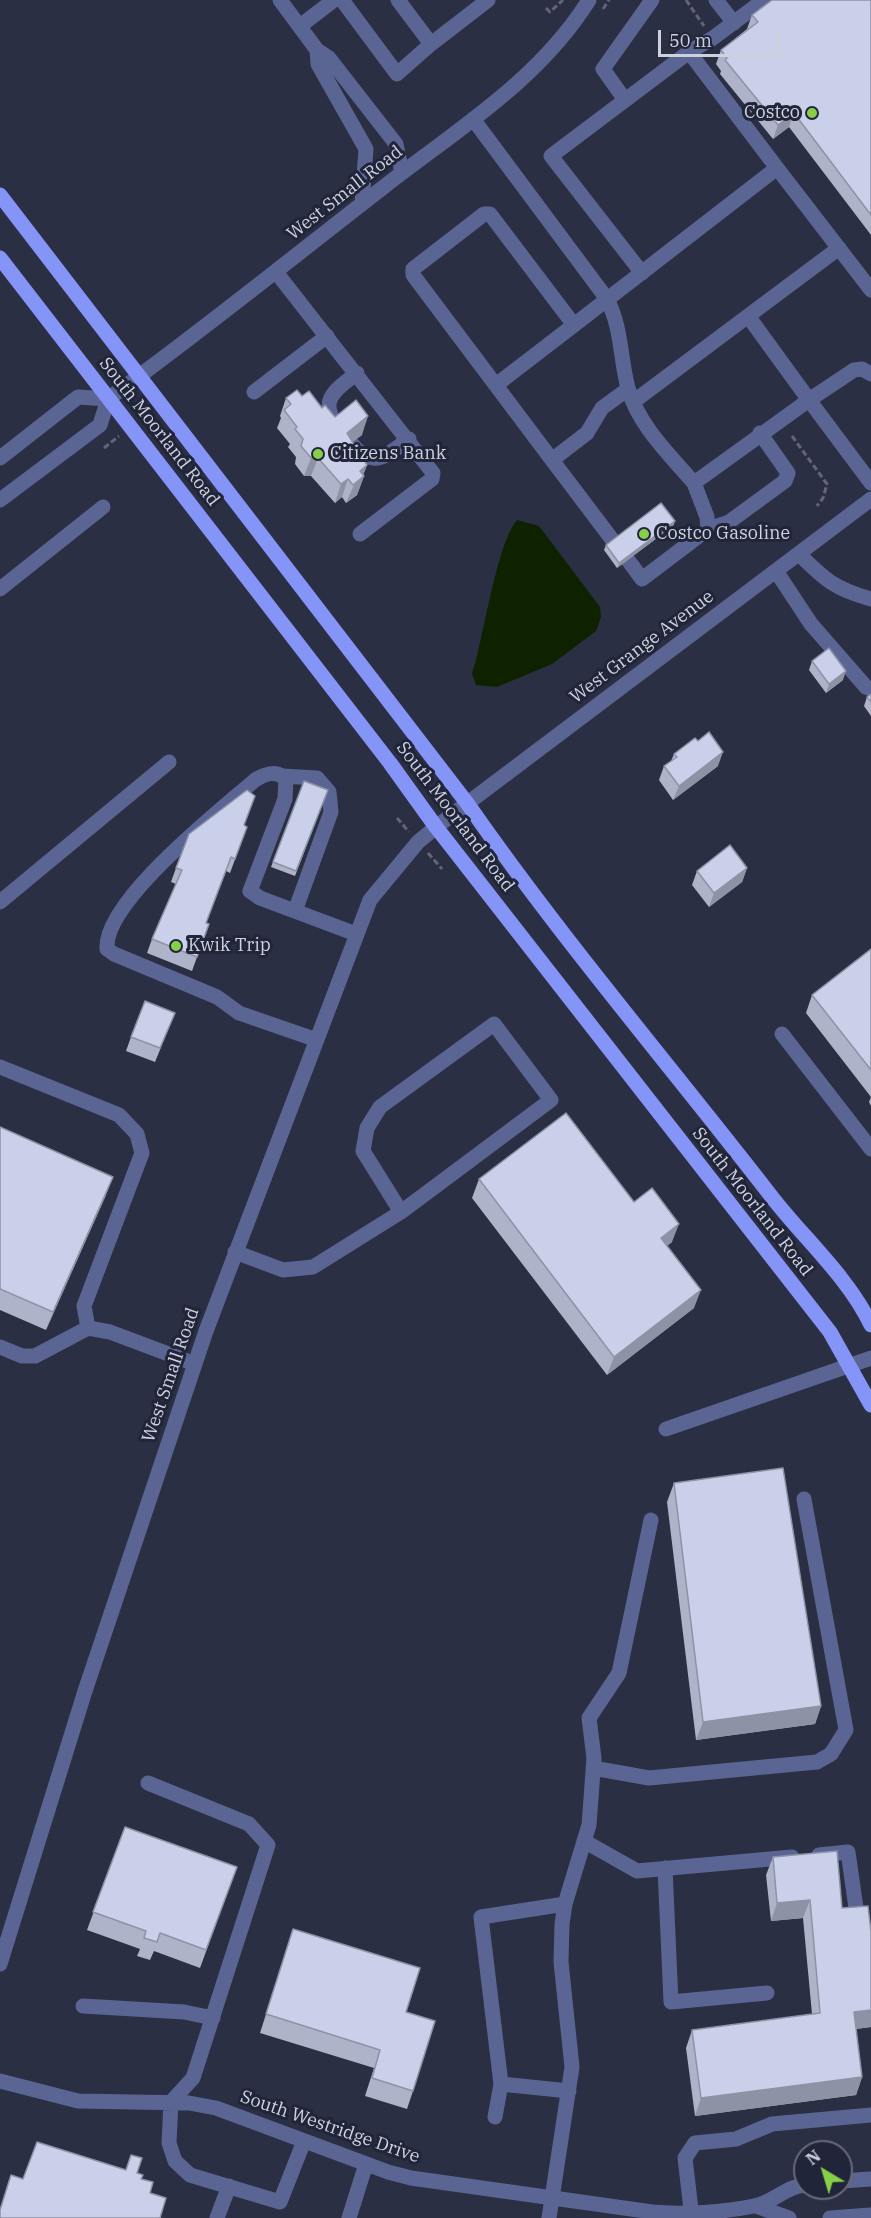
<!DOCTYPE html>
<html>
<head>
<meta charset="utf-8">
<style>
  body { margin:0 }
  #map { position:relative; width:871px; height:2218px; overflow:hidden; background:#2b2f44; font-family:"IBM Plex Serif",serif }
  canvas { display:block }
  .north { position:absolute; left:793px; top:2140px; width:60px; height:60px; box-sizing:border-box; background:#212539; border:2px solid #666a7b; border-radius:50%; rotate:322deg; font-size:16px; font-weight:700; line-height:24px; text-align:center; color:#ced2df }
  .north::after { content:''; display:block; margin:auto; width:21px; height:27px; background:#88cf49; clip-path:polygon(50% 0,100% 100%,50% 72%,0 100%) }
  .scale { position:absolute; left:658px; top:30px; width:122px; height:27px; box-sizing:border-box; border:3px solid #ced2df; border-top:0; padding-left:8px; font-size:18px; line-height:21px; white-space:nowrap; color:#ced2df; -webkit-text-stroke:4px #212539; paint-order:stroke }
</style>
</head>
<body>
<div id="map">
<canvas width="871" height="2218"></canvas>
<div class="north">N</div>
<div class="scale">50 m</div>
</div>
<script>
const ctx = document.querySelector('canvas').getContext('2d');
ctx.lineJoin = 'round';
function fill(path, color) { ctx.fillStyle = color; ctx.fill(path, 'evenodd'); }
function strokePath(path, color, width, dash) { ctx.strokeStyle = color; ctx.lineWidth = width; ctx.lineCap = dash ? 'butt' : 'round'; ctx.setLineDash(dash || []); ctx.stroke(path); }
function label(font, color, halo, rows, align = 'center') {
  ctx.font = font + ' "IBM Plex Serif",serif'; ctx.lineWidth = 6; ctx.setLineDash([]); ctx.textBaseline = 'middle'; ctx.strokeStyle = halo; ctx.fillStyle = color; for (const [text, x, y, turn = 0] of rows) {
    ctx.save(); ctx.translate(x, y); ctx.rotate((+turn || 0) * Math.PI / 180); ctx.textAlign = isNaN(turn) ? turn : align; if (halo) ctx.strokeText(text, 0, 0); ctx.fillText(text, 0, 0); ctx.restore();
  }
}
fill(new Path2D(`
  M517 520 539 526 600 607 601 617 596 631 552 664 497 687 476 685 472 674C484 638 496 545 517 520Z`), '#0f2200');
strokePath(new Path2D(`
  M686 0 704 26
  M546 8 550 12 563 0
  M603 9 609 0
  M792 436 827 484 823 498 817 506
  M104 448 119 436
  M397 818 409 832
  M428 853 442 869`), '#626678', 3, [6, 3]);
strokePath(new Path2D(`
  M280 0 317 50 329 58 396 144 402 173
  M342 0 397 74 431 44
  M398 0 431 44 488 0
  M716 0 734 23
  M300 26 334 0
  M317 50 318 64 366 149 362 204
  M625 100 603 69 652 0
  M473 119 607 299C622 328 620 358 628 388 638 425 670 455 694 483L809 400 871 483
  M777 168 871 290
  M276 272 433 473 432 479 360 534
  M642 273 551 156 689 52
  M748 316 839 248
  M496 385 574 325
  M628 389 602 408 587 433 552 460 413 275V269L484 214H490L574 325 777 168 689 52 713 38 764 0
  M254 392 327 336
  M108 399C202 331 293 257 385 186 458 129 539 80 589 0
  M633 402 748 316 809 400 854 370 862 369 871 374
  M337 425C317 400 338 388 357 373
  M351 443C373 470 386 456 409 439
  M0 458 78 397 108 399
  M552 460 614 542
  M694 483 707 517 708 529
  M0 500 100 425 108 399
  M799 554C825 580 835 589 871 599
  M628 560 642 579 708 529 729 522 785 481 788 473 760 433
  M776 571 811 624 866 687 871 689
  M0 589 103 507
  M282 776 317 778 329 792 331 812 295 911
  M0 902 169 762
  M782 1034 871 1149
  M317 1040 239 1013 217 997 114 954 107 949C103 902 221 810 255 780 265 774 277 769 286 780L285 799 250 891 260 898 356 934
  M0 1067 119 1115 137 1134 142 1153 84 1306 88 1328
  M235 1252 283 1270 313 1267 401 1212 363 1151 367 1128 380 1107 494 1024 551 1100 401 1212
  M0 1347 22 1356H35L88 1328 110 1332 195 1364
  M666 1429 871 1358
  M593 1768 649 1778 817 1762 831 1754 846 1730 804 1499
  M148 1783 249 1824 268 1845 193 2078 171 2102 169 2143 175 2161 190 2175 280 2202 304 2141
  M584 1841 637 1871 792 1857
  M819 1855 848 1852 857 1915
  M665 1868 671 2002 767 1993
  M565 1904 481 1917 501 2084 569 2091
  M0 1964 85 1691 206 1331 370 900 418 842 436 827 871 499
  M83 2006 184 2012 213 2018
  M0 2081 78 2101 189 2103 216 2108 388 2172 411 2178 652 2212C682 2215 725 2212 754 2206 773 2203 786 2186 805 2185
  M495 2117 501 2084
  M841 2181 871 2179
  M756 2206 789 2218
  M217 2218 229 2186
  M349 2218 366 2164
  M549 2218 572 2067 561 1962 562 1924 565 1904 589 1825 594 1758 589 1718 619 1673 651 1520
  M692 2218 685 2158 695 2143 736 2139 772 2124 871 2115
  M830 2218 871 2215`), '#5b6594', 15);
strokePath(new Path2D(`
  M0 195 467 803C561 938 667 1062 768 1192 801 1236 847 1275 871 1325
  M0 258 390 763 436 827 830 1332 871 1405`), '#8495f7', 15);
fill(new Path2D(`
  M871 0V235L789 127 773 139 720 74 721 71 716 64 721 50 747 29 752 15Z
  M302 396 322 408 335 417 362 435 352 442 367 465 363 475 364 476 357 495 346 503 342 497 335 503 311 476H304L295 464 296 457 288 447 290 444 277 428 281 418 280 416 286 398Z
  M675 521 673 526 617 568 604 550 606 545Z
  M812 661 843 680 826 693 809 670Z
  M871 694V716L864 706 867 697Z
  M674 754 718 766 673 800 659 780 664 766 671 761Z
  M304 781 328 790 295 876 271 867Z
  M244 825 247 827 230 873 226 871 206 923 209 924 192 971 147 953 152 939 176 884 171 882 176 868Z
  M747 868 742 882 709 907 692 885 697 871Z
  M871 949V1106L869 1102 871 1097 806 1013 812 995Z
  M175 1013 155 1062 126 1051 131 1037Z
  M0 1127 106 1195 46 1330 0 1310Z
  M479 1179 634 1202 672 1242 667 1246 694 1308 607 1375 472 1198Z
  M674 1483 821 1706 815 1724 696 1740 667 1502Z
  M125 1827 237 1867 200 1968 154 1951 150 1960 137 1956 140 1949 87 1930Z
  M773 1857 842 1908 871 1932V2027L856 2029 862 2077 856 2095 695 2116 686 2048 692 2030 812 2014 803 1918 771 1921 766 1875Z
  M293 1929 406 2012 413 2091 407 2109 365 2096 374 2068 260 2033Z`), '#aeb3c9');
fill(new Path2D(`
  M794 113 789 127 773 139 778 125Z
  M368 416 362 435 340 451 347 433Z
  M311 458H318L311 476H304Z
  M367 465 362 478 364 476 357 495 346 503 360 471Z
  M348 479 342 497 335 503 341 484Z
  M675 521 673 526 617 568 619 563Z
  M846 671 843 680 826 693 829 684Z
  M723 752 718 766 673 800 679 786Z
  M747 868 742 882 709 907 714 893Z
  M113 1177 106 1195 46 1330 53 1312Z
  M679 1224 672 1242 654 1256 661 1238Z
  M701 1290 694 1308 607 1375 614 1357Z
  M821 1706 815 1724 696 1740 703 1722Z
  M810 1900 803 1918 771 1921 777 1903Z
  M871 2010V2027L847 2030 854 2012Z
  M862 2077 856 2095 695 2116 701 2098Z`), '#8d92a4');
const building = new Path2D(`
  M772 0H871V215L794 113 778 125 725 60 727 58 721 50 758 22 752 15Z
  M297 390 302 396 309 391 322 408 325 405 335 417 356 400 368 416 347 433 367 465 360 471 364 476 353 485 348 479 341 484 318 458H311L301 446 303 439 295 429 297 427 284 410 291 404 286 398Z
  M661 503 675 521 619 563 606 545Z
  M829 648 846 671 829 684 812 661Z
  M871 694V702L867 697Z
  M709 732 723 752 679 786 664 766 677 757 674 754 695 738 698 741Z
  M304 781 328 790 296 871 273 862Z
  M247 790 255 796 244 825 247 827 235 859 231 857 206 923 209 924 197 957 152 939 182 870 176 868 189 834Z
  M730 845 747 868 714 893 697 871Z
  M871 949V1070L812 995Z
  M145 1001 175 1013 160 1048 131 1037Z
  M566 1113 634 1202 652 1188 679 1224 661 1238 701 1290 614 1357 479 1179Z
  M0 1127 113 1177 53 1312 0 1289Z
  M783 1468 821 1706 703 1722 674 1483Z
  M125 1827 237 1867 206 1950 160 1933 157 1942 144 1938 146 1931 93 1912Z
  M837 1851 842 1908 868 1906 871 1932V2010L854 2012 862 2077 701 2098 692 2030 820 2013 810 1900 777 1903 773 1857Z
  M293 1929 420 1968 406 2012 435 2021 413 2091 372 2078 380 2050 266 2014Z
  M37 2142 126 2170 131 2155 142 2158 137 2173 143 2175 141 2179 153 2182 150 2193 166 2198 160 2218H0V2210L11 2175 23 2179Z`);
fill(building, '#cad0ea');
strokePath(building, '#8d92a4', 1.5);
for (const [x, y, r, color] of [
  [812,113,6,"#88cf49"],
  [318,454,6,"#88cf49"],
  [644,534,6,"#88cf49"],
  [176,946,6,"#88cf49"]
]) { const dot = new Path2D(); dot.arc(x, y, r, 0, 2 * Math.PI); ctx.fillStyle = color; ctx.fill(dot); strokePath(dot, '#212539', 2); }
label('18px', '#ced2df', '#212539', [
  ["Costco",800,113,"right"],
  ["Citizens Bank",330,454],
  ["Costco Gasoline",656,534],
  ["Kwik Trip",188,946]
], 'left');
label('18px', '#ced2df', '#212539', [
  ["West Small Road",345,193,-38],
  ["South Moorland Road",159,432,52],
  ["West Grange Avenue",642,647,-37],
  ["South Moorland Road",455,817,53],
  ["South Moorland Road",752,1202,52],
  ["West Small Road",171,1375,-71],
  ["South Westridge Drive",330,2127,19]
]);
</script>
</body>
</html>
